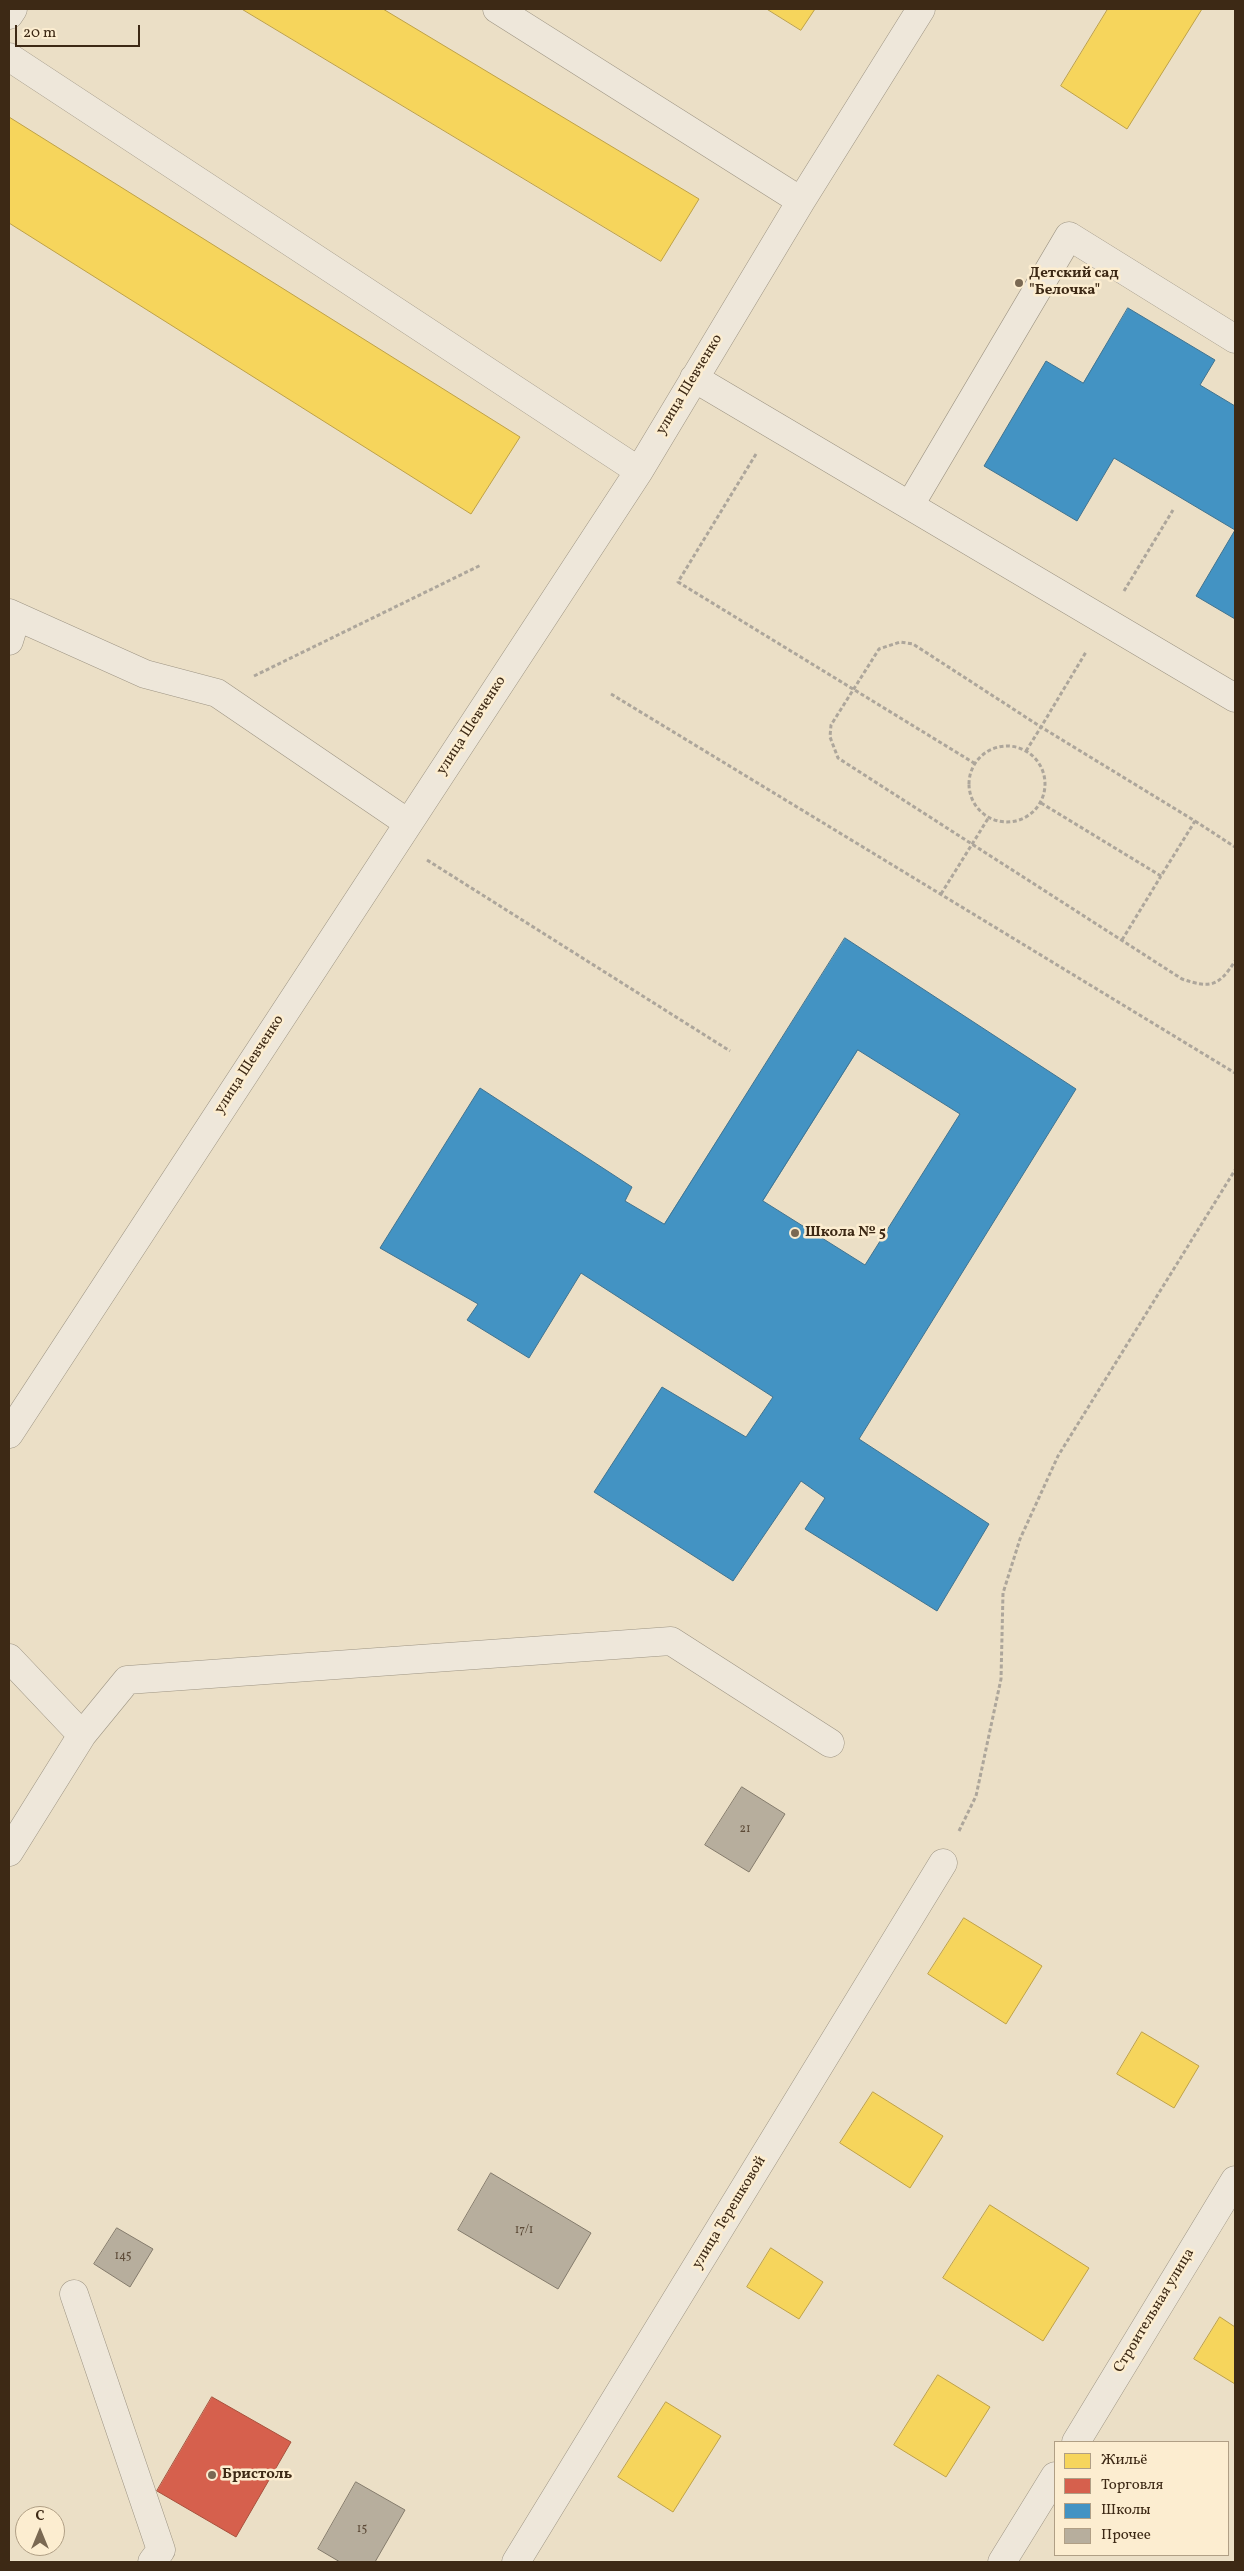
<!DOCTYPE html>
<html>
<head>
<meta charset="utf-8">
<style>
  body { margin:0 }
  #map { position:relative; width:1244px; height:2571px; overflow:hidden; background:#ebdfc6; font-family:Vollkorn,serif }
  canvas { display:block }
  .frame { position:absolute; inset:0; border:10px solid #3d2915; pointer-events:none }
  .legend { position:absolute; left:1054px; top:2441px; width:175px; height:115px; box-sizing:border-box; background:#fcedd0; border:1px solid #b09f85; margin:0; padding:6px 9px; list-style:none; font-size:15px; color:#3d2915 }
  .legend li { display:flex; align-items:center; gap:10px; height:25px }
  .legend b { width:25px; border:1px solid #b09f85 }
  .north { position:absolute; left:15px; top:2506px; width:50px; height:50px; box-sizing:border-box; background:#fcedd0; border:1px solid #b09f85; border-radius:50%; rotate:0deg; font-size:14px; font-weight:700; line-height:20px; text-align:center; color:#3d2915 }
  .north::after { content:''; display:block; margin:auto; width:18px; height:22px; background:#7a6953; clip-path:polygon(50% 0,100% 100%,50% 72%,0 100%) }
  .scale { position:absolute; left:15px; top:25px; width:125px; height:22px; box-sizing:border-box; border:2px solid #3d2915; border-top:0; padding-left:6px; font-size:15px; line-height:18px; white-space:nowrap; color:#3d2915; -webkit-text-stroke:4px #fcedd0; paint-order:stroke }
</style>
</head>
<body>
<div id="map">
<canvas width="1244" height="2571"></canvas>
<div class="frame"></div>
<ul class="legend">
<li><b style="height:14px;background:#f6d55c"></b>Жильё</li>
<li><b style="height:14px;background:#d6604d"></b>Торговля</li>
<li><b style="height:14px;background:#4393c3"></b>Школы</li>
<li><b style="height:14px;background:#b7ae9d"></b>Прочее</li>
</ul>
<div class="north">С</div>
<div class="scale">20 m</div>
</div>
<script>
const ctx = document.querySelector('canvas').getContext('2d');
ctx.lineJoin = 'round';
function fill(path, color) { ctx.fillStyle = color; ctx.fill(path, 'evenodd'); }
function strokePath(path, color, width, dash) { ctx.strokeStyle = color; ctx.lineWidth = width; ctx.lineCap = dash ? 'butt' : 'round'; ctx.setLineDash(dash || []); ctx.stroke(path); }
function label(font, color, halo, rows, align = 'center') {
  ctx.font = font + ' Vollkorn,serif'; ctx.lineWidth = 5; ctx.setLineDash([]); ctx.textBaseline = 'middle'; ctx.strokeStyle = halo; ctx.fillStyle = color; for (const [text, x, y, turn = 0] of rows) {
    ctx.save(); ctx.translate(x, y); ctx.rotate((+turn || 0) * Math.PI / 180); ctx.textAlign = isNaN(turn) ? turn : align; if (halo) ctx.strokeText(text, 0, 0); ctx.fillText(text, 0, 0); ctx.restore();
  }
}
const homes = new Path2D(`
  M242 9H383L699 199 661 261Z
  M767 9H815L801 30Z
  M1108 9H1202L1127 129 1061 86Z
  M9 117 520 437 471 514 9 223Z
  M964 1918 1042 1966 1006 2024 928 1974Z
  M1142 2032 1199 2066 1174 2108 1117 2074Z
  M873 2092 943 2136 910 2188 840 2143Z
  M990 2205 1089 2268 1043 2341 943 2278Z
  M771 2248 823 2282 799 2319 747 2287Z
  M1220 2317 1235 2327V2384L1194 2359Z
  M938 2375 990 2407 946 2477 894 2445Z
  M666 2402 721 2436 673 2512 618 2477Z`);
fill(homes, '#f6d55c');
strokePath(homes, '#bea147', 1);
const shops = new Path2D(`
  M212 2397 291 2442 236 2537 157 2491Z`);
fill(shops, '#d6604d');
strokePath(shops, '#a8503c', 1);
const schools = new Path2D(`
  M1128 308 1215 360 1200 385 1235 406V619L1196 596 1235 530 1114 458 1077 521 984 466 1046 361 1083 383Z
  M845 938 1076 1089 859 1439 989 1524 937 1611 805 1529 825 1498 801 1481 733 1581 594 1492 662 1387 746 1437 773 1397 581 1273 529 1358 467 1320 478 1304 380 1248 480 1088 632 1187 625 1201 664 1224ZM858 1050 960 1114 865 1265 763 1201Z`);
fill(schools, '#4393c3');
strokePath(schools, '#41738f', 1);
const building = new Path2D(`
  M742 1787 785 1814 749 1872 705 1845Z
  M491 2173 591 2233 558 2289 458 2230Z
  M117 2228 153 2249 130 2287 94 2264Z
  M356 2482 405 2510 375 2562H340L318 2549Z`);
fill(building, '#b7ae9d');
strokePath(building, '#847b6c', 1);
const minor = new Path2D(`
  M497 9 801 201
  M9 15 13 9
  M9 57 639 471
  M694 378 1235 698
  M910 505 1069 236 1235 339
  M9 613 145 674 217 693 408 823
  M9 641 16 618
  M9 1434 639 471 801 201 921 9
  M9 1658 82 1735 9 1852
  M82 1735 127 1680 671 1641 830 1743
  M74 2294 161 2550 152 2562
  M1076 2442 1235 2180
  M516 2562 943 1863
  M1002 2562 1055 2476`);
strokePath(minor, '#9d9483', 29);
strokePath(new Path2D(`
  M756 454 678 582 974 763
  M1124 591 1173 510
  M254 676 481 565
  M611 694 1235 1073
  M969 784a38 38 0 1 1 76 0a38 38 0 1 1-76 0Z
  M1026 751 1041 727 913 644 900 642 879 649 831 725 830 737 838 758 1182 979C1211 989 1219 986 1235 961
  M1041 803 1161 876 1195 821 1041 727 1086 652
  M1195 821 1235 847
  M427 860 730 1051
  M941 894 989 817
  M1122 940 1161 876
  M959 1831 976 1796 1001 1679 1003 1593 1020 1539 1058 1456 1235 1170`), '#ada69b', 3, [4, 2.5]);
strokePath(minor, '#eee7da', 28);
for (const [x, y, r, color] of [
  [1019,283,5,"#7a6953"],
  [795,1233,5,"#7a6953"],
  [212,2475,5,"#7a6953"]
]) { const dot = new Path2D(); dot.arc(x, y, r, 0, 2 * Math.PI); ctx.fillStyle = color; ctx.fill(dot); strokePath(dot, '#fcedd0', 2); }
label('12px', '#5c4a37', null, [
  ["21",745,1830],
  ["17/1",524,2231],
  ["145",123,2257],
  ["15",362,2530]
]);
label('bold 15px', '#3d2915', '#fcedd0', [
  ["Детский сад",1029,274],
  ["\"Белочка\"",1029,291],
  ["Школа № 5",805,1233],
  ["Бристоль",222,2475]
], 'left');
label('15px', '#3d2915', '#fcedd0', [
  ["улица Шевченко",690,385,-59],
  ["улица Шевченко",472,726,-57],
  ["улица Шевченко",250,1065,-57],
  ["улица Терешковой",730,2213,-59],
  ["Строительная улица",1155,2311,-59]
]);
</script>
</body>
</html>
